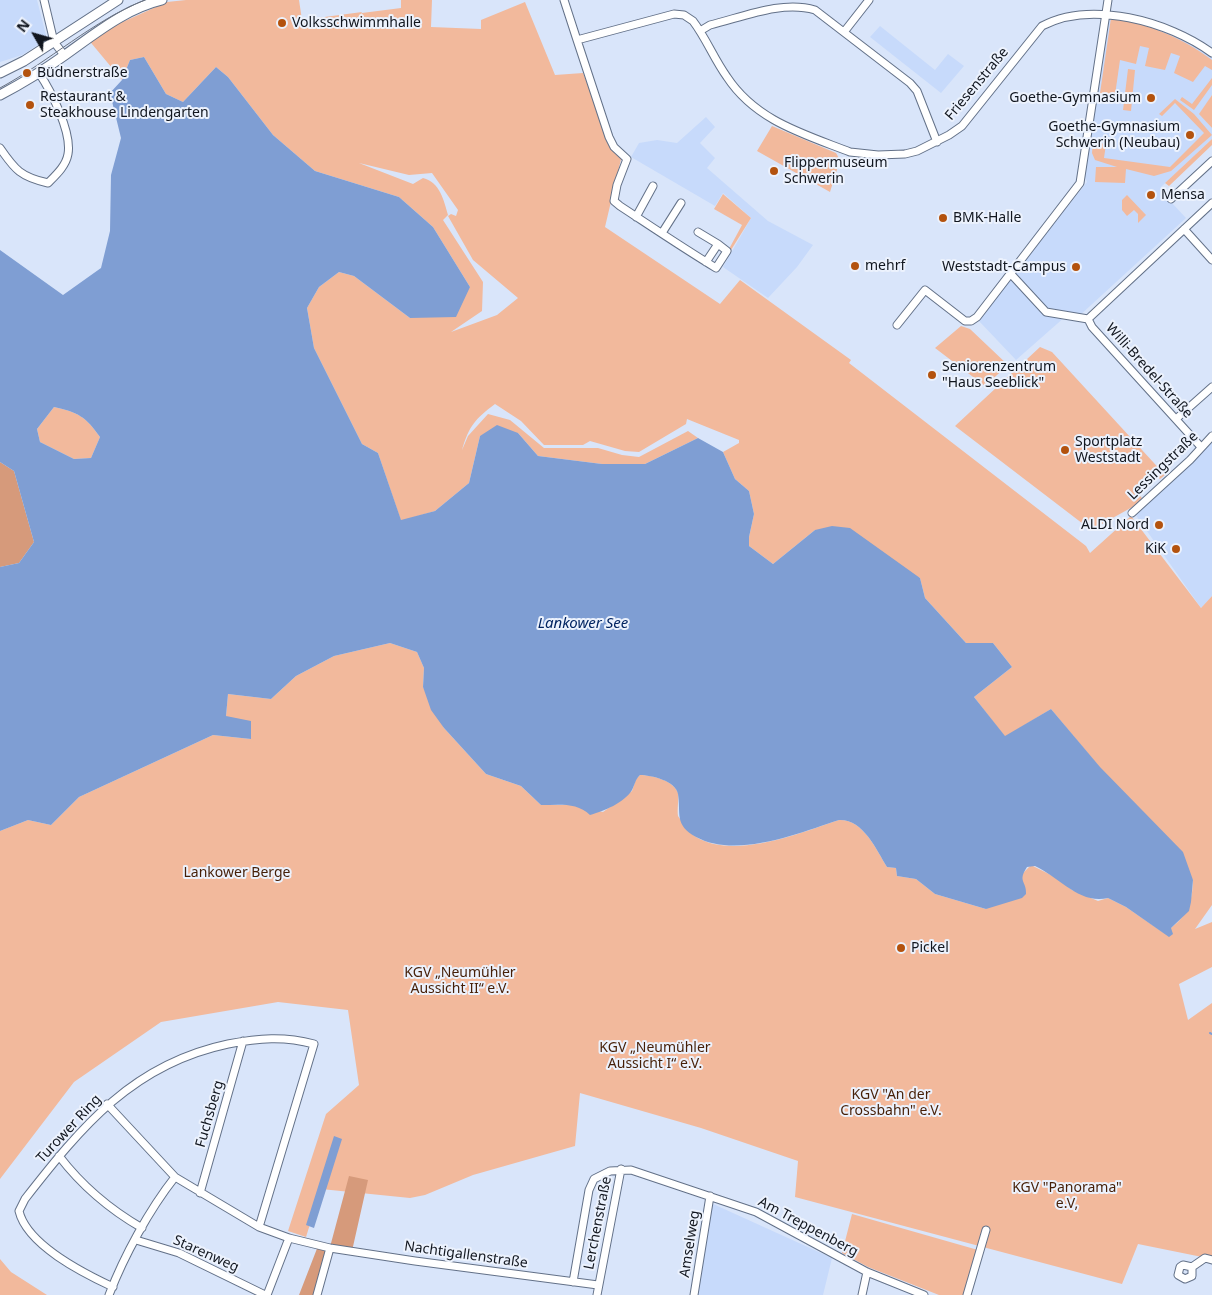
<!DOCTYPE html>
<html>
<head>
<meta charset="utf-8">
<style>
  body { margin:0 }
  #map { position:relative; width:1212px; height:1295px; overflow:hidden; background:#d9e5fa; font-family:"Noto Sans",sans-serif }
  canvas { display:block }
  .north { position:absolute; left:10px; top:10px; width:50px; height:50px; -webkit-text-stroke:4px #ecf2fd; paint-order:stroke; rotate:308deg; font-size:14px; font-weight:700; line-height:20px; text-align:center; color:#11161f }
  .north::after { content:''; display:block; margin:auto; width:18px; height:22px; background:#11161f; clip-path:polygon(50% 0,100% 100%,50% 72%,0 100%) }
</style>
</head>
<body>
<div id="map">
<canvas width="1212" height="1295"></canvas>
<div class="north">N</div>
</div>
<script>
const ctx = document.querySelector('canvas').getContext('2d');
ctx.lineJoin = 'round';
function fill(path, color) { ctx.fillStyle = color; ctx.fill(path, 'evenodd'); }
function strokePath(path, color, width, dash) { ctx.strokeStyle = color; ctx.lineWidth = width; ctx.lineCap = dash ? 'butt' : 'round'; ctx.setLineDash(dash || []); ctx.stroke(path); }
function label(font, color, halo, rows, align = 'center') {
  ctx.font = font + ' "Noto Sans",sans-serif'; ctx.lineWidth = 4; ctx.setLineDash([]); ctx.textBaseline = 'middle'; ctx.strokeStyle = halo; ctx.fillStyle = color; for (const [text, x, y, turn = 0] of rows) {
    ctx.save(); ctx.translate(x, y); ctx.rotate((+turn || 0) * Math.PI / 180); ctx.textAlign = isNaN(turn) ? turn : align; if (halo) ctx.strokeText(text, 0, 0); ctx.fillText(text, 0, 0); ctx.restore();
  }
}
fill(new Path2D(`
  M0 0H37L47 39 22 55 0 62Z
  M1104 10 1140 17 1212 53V95L1200 114 1212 128V139L1161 187 1169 195 1171 202 1186 218 1078 317 1066 316 1016 360 978 320 1087 182 1083 172Z
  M880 26 935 70 948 54 964 66 941 93 870 37Z
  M706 117 715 127 700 143 715 158 707 168 768 221 813 245 797 267 768 298 723 267 751 218 723 193 715 206 631 157 639 143 657 140 677 143Z
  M1212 436V596L1201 608 1135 514Z
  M711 1203 832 1258 823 1295H697Z`), '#c7dafb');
fill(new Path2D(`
  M186 0H299L302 20 362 12 359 17 362 13 401 8V0H432L431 27 481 29V20L525 2 555 75 583 73 609 137 622 155 605 227 720 304 740 280 851 360 849 363 1086 546 1090 553 1131 516 1201 608 1212 596V905L1195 929 1212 922V967L1179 984 1188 1020 1212 1003V1259L1138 1244 1122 1284 795 1197 798 1161 701 1128 580 1093 575 1146 473 1175 425 1195 410 1198 321 1189 306 1237 288 1231 326 1114 359 1085 348 1010 278 1002 161 1022 74 1082 0 1179V831L28 820 51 825 79 797 213 735 251 739 226 716 228 694 271 699 296 676 334 656 390 643 417 652 424 668 423 687 444 728 486 774 521 786 541 805H571L603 812 632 791 636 779 640 775C650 775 674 780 678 793 679 799 677 809 678 816 683 823 689 833 696 837 735 860 800 833 839 820 863 819 876 849 887 867L896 868 897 876 916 879 935 894 986 909 1021 880 1022 874 1031 865 1057 878 1072 890 1098 901 1108 898 1126 907 1164 933C1186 918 1192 907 1193 880L1051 709 1005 737 974 697 1012 667 993 643H966L925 598 920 578 815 530 773 564 749 546V537L754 514 749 491 735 479 723 452 739 443V440L687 419 686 424 639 452 625 451 590 441 583 445H544L521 421 495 404C475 419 469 426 462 450L468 436 488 414 510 420 544 448H598L622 455 639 457 688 431 698 438 645 464H602L538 456 518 433 480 436 469 483 435 511 401 521 378 453 362 444 314 348 307 308 319 287 339 272 354 276 410 318 470 287 433 227 399 197 315 171 273 135 228 77 216 67 183 102 166 94 144 57 130 60 122 80 87 38 167 2ZM359 163 409 175 432 173 458 210 456 216 451 214 448 216 473 260 518 298 497 315 451 332 482 311 483 282 443 220 448 215C444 201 440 182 423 178L413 184Z
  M1111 18C1149 24 1181 37 1212 60V70L1205 66 1193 82 1174 73 1180 56 1171 53 1165 70 1145 66 1149 48 1140 46 1136 64 1120 60 1114 102 1099 100Z
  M1128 69 1135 70 1131 111 1123 110Z
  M1212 78V85L1194 110 1180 100 1182 97 1192 104Z
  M1212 95V128L1199 114Z
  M1175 99 1194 114 1212 135 1171 171 1154 176 1126 169 1125 183 1095 182 1096 167H1117L1095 160 1092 153 1093 142 1106 144 1104 158 1170 167 1204 133 1175 103 1162 116 1159 114Z
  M772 126 836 153 840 160 830 192 757 151Z
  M1212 139V145L1169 186 1165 183Z
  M723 194 751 218 731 250 729 249 742 225 714 209Z
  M1127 195 1146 215 1138 223V214L1134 210 1127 216 1122 210V200Z
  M961 326 970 329 1008 365 985 386 935 348Z
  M1040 347 1052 352 1165 475 1160 479 1156 476 1138 494 1142 498 1136 505 1091 530 955 426Z
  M54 407C78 412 86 417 100 437L91 458 74 459 40 442 37 429Z
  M852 1214 978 1250 963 1295H939L868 1267 842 1253Z
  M0 1259 11 1272 47 1295H0Z`), '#f2b99c');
fill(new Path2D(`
  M0 462 14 471 34 542 19 563 0 567Z
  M349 1176 368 1180 352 1251 330 1248 317 1295H299L318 1246 330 1247Z`), '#d69a7b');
fill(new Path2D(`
  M144 57 166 94 183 102 216 67 228 77 273 135 315 171 399 197 433 227 470 287 456 317 410 318 354 276 339 272 319 287 307 308 314 348 362 444 378 453 401 520 435 511 469 483 480 436 497 425 518 433 538 456 602 464H645L698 438 723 452 735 479 749 491 754 514 749 537V546L773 564 815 530 832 526 850 528 920 578 925 598 966 643H993L1012 667 974 697 1005 736 1051 709 1100 767 1183 852 1193 880 1191 902 1189 911 1171 928 1173 934 1169 937 1126 907 1108 898C1080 905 1059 877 1035 866L1027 867C1017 882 1027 881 1026 894L1022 898 986 909 935 894 916 879 897 876 896 868 887 867C876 849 863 819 839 820 799 833 737 859 696 837 674 825 681 813 678 794 676 781 651 775 640 775 635 780 635 784 632 790 624 803 604 811 590 815 577 802 559 805 541 805L521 786 486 774 444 728 431 710 423 687 424 668 417 652 390 643 334 656 296 676 271 699 228 694 226 716 251 721V739L213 735 79 797 51 825 28 820 0 831V567L19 563 34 542 14 471 0 462V250L63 295 101 268 110 231 111 175 121 138 110 93 122 80 130 60ZM54 407C78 412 86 417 100 437L91 458 74 459 40 442 37 429Z
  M334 1136 342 1139 314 1228 306 1225Z`), '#7f9ed3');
strokePath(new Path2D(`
  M1210 1033 1212 1034`), '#7f9ed3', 2);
const minor = new Path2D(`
  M44 0 54 42 64 55
  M564 0 577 40 674 14 684 15 693 21C706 38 714 59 727 77 756 121 804 134 850 152L878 155 905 154 917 151 949 135 962 126 1042 26C1091 0 1168 21 1212 53
  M700 31 710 25C743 17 782 0 815 10L910 83 917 91 937 142
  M844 32 869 0
  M577 40 609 137 614 147 627 159 617 185 614 201 620 206C652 227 683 248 716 268L727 251 718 244 706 262
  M0 148C15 170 21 177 48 183 56 175 66 166 68 154 72 132 51 91 39 73
  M1171 199 1212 161
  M636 217 653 186
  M1184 229 1212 260
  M698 232 718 244
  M662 233 681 203
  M1010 273 1046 312 1088 319
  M1088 319 1092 327 1201 447
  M1088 319 1212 203
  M897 325 925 290 965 321H971L977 317 1080 183 1108 0
  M1176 419 1212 387
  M1132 513 1190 460 1212 436
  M107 1104 175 1177 259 1227 289 1238 330 1248 415 1261 598 1285
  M59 1156C82 1186 109 1209 142 1228
  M200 1193 243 1041
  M136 1240 179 1253 265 1295
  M1192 1267V1276L1185 1279 1178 1275 1180 1267 1183 1265 1192 1267 1205 1258 1212 1260
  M573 1282 589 1190 594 1179 610 1171 631 1170 756 1212 867 1272 924 1295
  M113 1287C83 1273 27 1245 19 1211L25 1199C82 1126 133 1064 228 1044 259 1038 284 1036 314 1044L259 1227
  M109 1295C124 1256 149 1210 175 1177
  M267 1295 289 1238
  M317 1295 330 1248
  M597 1295 621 1169
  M694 1295 710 1196
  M862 1295 867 1272
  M967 1295 986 1230`);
const tertiary = new Path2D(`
  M0 73 24 61 118 0
  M0 95C23 83 44 70 65 55 96 33 125 9 162 0`);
strokePath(minor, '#637188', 9);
strokePath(tertiary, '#637188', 11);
strokePath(minor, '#fff', 7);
strokePath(tertiary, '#fff', 9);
strokePath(new Path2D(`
  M0 88C50 61 92 21 145 0`), '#6a7280', 1);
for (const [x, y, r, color] of [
  [282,23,5,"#b3520e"],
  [27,73,5,"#b3520e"],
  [1151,98,5,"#b3520e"],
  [30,105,5,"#b3520e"],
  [1190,135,5,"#b3520e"],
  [774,171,5,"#b3520e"],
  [1151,195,5,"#b3520e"],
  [943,218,5,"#b3520e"],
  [855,266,5,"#b3520e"],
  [1076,267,5,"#b3520e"],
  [932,375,5,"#b3520e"],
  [1065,450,5,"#b3520e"],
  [1159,525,5,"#b3520e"],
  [1176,549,5,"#b3520e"],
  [901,948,5,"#b3520e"]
]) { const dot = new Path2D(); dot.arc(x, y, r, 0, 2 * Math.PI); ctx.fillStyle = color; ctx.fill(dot); strokePath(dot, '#ecf2fd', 2); }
label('14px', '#11161f', '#ecf2fd', [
  ["Volksschwimmhalle",292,23],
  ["Büdnerstraße",37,73],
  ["Restaurant &",40,97],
  ["Steakhouse Lindengarten",40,113],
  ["Goethe-Gymnasium",1141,98,"right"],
  ["Goethe-Gymnasium",1180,127,"right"],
  ["Schwerin (Neubau)",1180,143,"right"],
  ["Flippermuseum",784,163],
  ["Schwerin",784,179],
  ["Mensa",1161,195],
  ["BMK-Halle",953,218],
  ["mehrf",865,266],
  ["Weststadt-Campus",1066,267,"right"],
  ["Seniorenzentrum",942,367],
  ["\"Haus Seeblick\"",942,383],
  ["Sportplatz",1075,442],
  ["Weststadt",1075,458],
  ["ALDI Nord",1149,525,"right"],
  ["KiK",1166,549,"right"],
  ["Pickel",911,948]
], 'left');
label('14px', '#11161f', '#ecf2fd', [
  ["Friesenstraße",977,84,-50],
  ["Willi-Bredel-Straße",1149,371,48],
  ["Lessingstraße",1163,466,-44],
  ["Fuchsberg",210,1114,-74],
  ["Turower Ring",69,1129,-47],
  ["Lerchenstraße",598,1223,-79],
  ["Am Treppenberg",808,1227,28],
  ["Amselweg",690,1244,-81],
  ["Starenweg",206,1254,24],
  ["Nachtigallenstraße",466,1255,8]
]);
label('14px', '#461f07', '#ecf2fd', [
  ["Lankower Berge",237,873],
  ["KGV „Neumühler",460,973],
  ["Aussicht II“ e.V.",460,989],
  ["KGV „Neumühler",655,1048],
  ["Aussicht I“ e.V.",655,1064],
  ["KGV \"An der",891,1095],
  ["Crossbahn\" e.V.",891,1111],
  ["KGV \"Panorama\"",1067,1188],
  ["e.V,",1067,1204]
]);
label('italic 15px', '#022461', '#ecf2fd', [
  ["Lankower See",583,624]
]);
</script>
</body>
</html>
